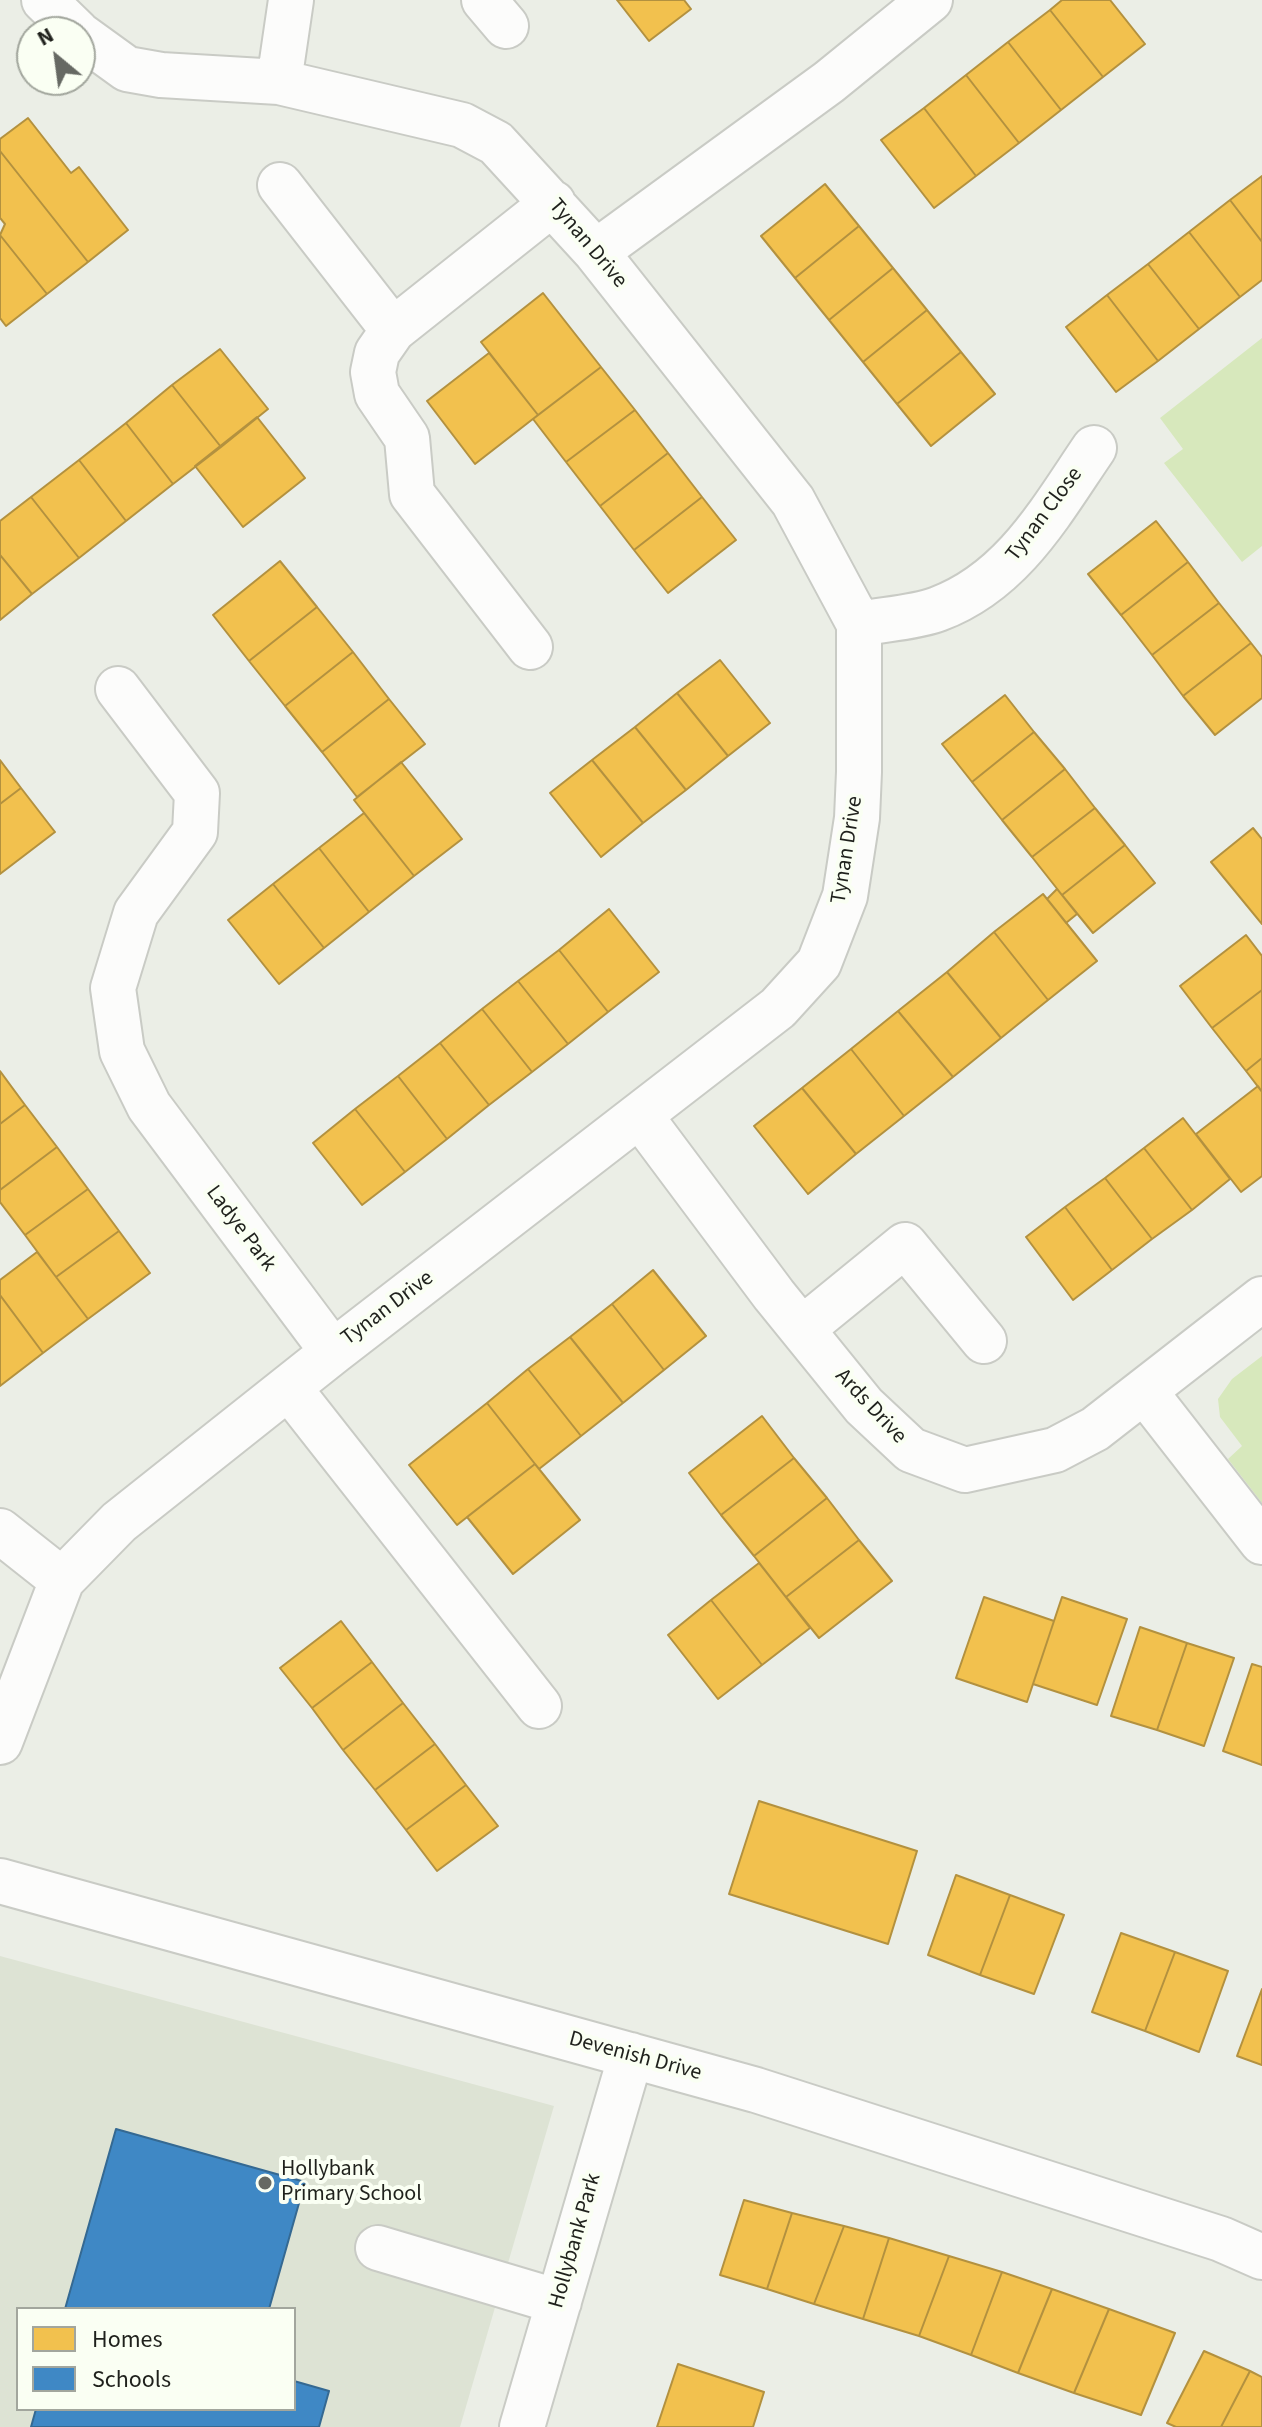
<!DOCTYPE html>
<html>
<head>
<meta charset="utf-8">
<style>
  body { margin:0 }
  #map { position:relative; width:1262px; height:2427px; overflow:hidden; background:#ebeee6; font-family:"Source Sans 3",sans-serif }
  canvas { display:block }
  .legend { position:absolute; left:16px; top:2307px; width:280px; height:104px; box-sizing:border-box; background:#fafff3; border:2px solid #a2a69d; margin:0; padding:10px 14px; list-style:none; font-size:24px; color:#1f211c }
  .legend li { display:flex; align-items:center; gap:16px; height:40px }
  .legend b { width:40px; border:2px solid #a2a69d }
  .north { position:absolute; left:16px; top:16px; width:80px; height:80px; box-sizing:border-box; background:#fafff3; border:2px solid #a2a69d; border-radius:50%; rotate:331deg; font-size:22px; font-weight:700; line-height:32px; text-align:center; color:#1f211c }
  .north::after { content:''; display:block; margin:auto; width:28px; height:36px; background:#666963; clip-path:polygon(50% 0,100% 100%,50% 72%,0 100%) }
</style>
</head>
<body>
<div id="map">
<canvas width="1262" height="2427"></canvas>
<ul class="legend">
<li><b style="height:22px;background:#f2c14e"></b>Homes</li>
<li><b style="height:22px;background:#3f88c5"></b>Schools</li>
</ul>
<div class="north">N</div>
</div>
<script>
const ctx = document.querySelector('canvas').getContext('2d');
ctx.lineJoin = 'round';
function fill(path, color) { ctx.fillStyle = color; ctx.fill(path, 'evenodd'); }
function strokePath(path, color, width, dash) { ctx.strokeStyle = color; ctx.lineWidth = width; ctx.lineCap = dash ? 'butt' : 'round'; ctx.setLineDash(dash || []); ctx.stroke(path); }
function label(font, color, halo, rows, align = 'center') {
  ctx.font = font + ' "Source Sans 3",sans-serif'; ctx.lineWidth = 8; ctx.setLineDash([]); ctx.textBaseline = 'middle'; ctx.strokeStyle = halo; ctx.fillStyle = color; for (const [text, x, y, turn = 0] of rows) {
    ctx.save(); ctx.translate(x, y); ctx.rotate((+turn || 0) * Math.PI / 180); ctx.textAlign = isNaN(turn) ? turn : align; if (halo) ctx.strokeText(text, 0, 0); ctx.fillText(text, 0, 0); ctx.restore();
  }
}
fill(new Path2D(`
  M0 1956 554 2106 460 2427H0ZM18 2309H294V2409H18Z`), '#dde3d4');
fill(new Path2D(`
  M1262 338V546L1242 562 1164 463 1183 449 1160 418Z
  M1262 1356V1503L1228 1459 1242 1446 1220 1417 1218 1399 1232 1379Z`), '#d7e8bc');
const homes = new Path2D(`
  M617 0H684L691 9 649 41Z
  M1062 0H1110L1145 44 1103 77 1050 10Z
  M1050 10 1103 77 1061 110 1008 42Z
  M1008 42 1061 110 1019 143 966 75Z
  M966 75 1019 143 976 176 924 108Z
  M924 108 976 176 934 208 881 140Z
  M28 118 71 173 79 167 128 230 88 262 0 151V139Z
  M0 151 88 262 47 294 0 235 5 224 0 218Z
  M1262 176V242L1230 200Z
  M825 184 859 226 795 278 761 236Z
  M1230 200 1262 242V280L1240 297 1189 232Z
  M859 226 893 268 829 320 795 278Z
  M1189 232 1240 297 1199 329 1148 264Z
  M0 235 47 294 6 326 0 318Z
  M1148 264 1199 329 1158 361 1107 295Z
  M893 268 927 310 863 362 829 320Z
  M543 293 601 367 538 415 481 342Z
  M1107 295 1158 361 1116 392 1066 327Z
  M927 310 961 352 897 404 863 362Z
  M220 349 268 409 221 447 172 385Z
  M961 352 995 394 931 446 897 404Z
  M489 353 538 415 475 464 427 401Z
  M601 367 635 410 566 462 533 419Z
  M172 385 221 447 173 484 126 423Z
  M635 410 668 453 600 506 566 462Z
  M257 417 305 478 243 527 195 466Z
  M126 423 173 484 126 521 79 460Z
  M668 453 702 497 634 550 600 506Z
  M79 460 126 521 79 558 31 497Z
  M31 497 79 558 32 594 0 555V521Z
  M702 497 736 540 668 593 634 550Z
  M1156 521 1188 562 1121 615 1088 574Z
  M0 555 32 594 0 620Z
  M280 561 317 607 249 661 213 615Z
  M1188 562 1219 603 1152 655 1121 615Z
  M1219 603 1251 643 1183 696 1152 655Z
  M317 607 353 652 285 706 249 661Z
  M1251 643 1262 657V698L1215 735 1183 696Z
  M353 652 389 699 322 752 285 706Z
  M720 660 770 723 728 756 677 693Z
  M677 693 728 756 686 790 635 727Z
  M1005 695 1034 732 972 782 942 744Z
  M389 699 425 744 357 797 322 752Z
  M635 727 686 790 643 823 592 760Z
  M1034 732 1065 769 1002 820 972 782Z
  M0 760 21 788 0 804Z
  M592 760 643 823 601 857 550 793Z
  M401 762 462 839 414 876 354 800Z
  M1065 769 1095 808 1032 857 1002 820Z
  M21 788 55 832 0 874V804Z
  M1095 808 1125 845 1062 895 1032 857Z
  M364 813 414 876 369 912 319 848Z
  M1253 828 1262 839V924L1211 862Z
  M1125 845 1155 883 1093 933 1062 895Z
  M319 848 369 912 324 948 273 884Z
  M273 884 324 948 279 984 228 920Z
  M1057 889 1077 914 1066 923 1047 899Z
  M1043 894 1097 961 1048 1000 994 932Z
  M609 909 659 972 608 1012 559 950Z
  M994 932 1048 1000 1001 1038 947 972Z
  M1246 935 1262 956V990L1212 1028 1180 986Z
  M559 950 608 1012 568 1044 518 981Z
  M947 972 1001 1038 953 1077 898 1011Z
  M518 981 568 1044 532 1072 482 1009Z
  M1262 990V1058L1246 1071 1212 1028Z
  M482 1009 532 1072 489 1105 440 1043Z
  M898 1011 953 1077 904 1116 851 1049Z
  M440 1043 489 1105 447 1139 398 1076Z
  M851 1049 904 1116 856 1154 802 1088Z
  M1262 1058V1092L1246 1071Z
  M0 1071 25 1105 0 1124Z
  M398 1076 447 1139 405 1172 355 1109Z
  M1258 1086 1262 1092V1176L1241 1192 1196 1134Z
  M802 1088 856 1154 808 1194 754 1126Z
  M25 1105 57 1147 0 1190V1124Z
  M355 1109 405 1172 362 1205 313 1143Z
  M1183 1118 1230 1179 1192 1210 1144 1148Z
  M57 1147 88 1189 25 1235 0 1202V1190Z
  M1144 1148 1192 1210 1152 1239 1105 1178Z
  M1105 1178 1152 1239 1112 1270 1065 1207Z
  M88 1189 119 1231 56 1277 25 1235Z
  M1065 1207 1112 1270 1073 1300 1026 1237Z
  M119 1231 150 1273 88 1319 56 1277Z
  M37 1252 88 1319 43 1353 0 1295V1280Z
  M653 1270 706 1336 664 1370 612 1304Z
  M0 1295 43 1353 0 1386Z
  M612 1304 664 1370 623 1403 570 1337Z
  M570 1337 623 1403 581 1436 528 1369Z
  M528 1369 581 1436 539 1469 487 1403Z
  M487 1403 535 1464 457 1525 409 1465Z
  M762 1416 794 1458 721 1515 689 1473Z
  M794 1458 827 1498 754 1556 721 1515Z
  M535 1464 580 1520 513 1574 467 1517Z
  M827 1498 859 1540 786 1597 754 1556Z
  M859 1540 892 1581 819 1638 786 1597Z
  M759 1563 810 1628 762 1665 711 1600Z
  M984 1597 1054 1621 1027 1702 956 1678Z
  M1062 1597 1127 1619 1097 1705 1033 1684Z
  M711 1600 762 1665 718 1699 668 1635Z
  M341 1621 372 1662 312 1708 280 1668Z
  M1140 1627 1187 1643 1157 1730 1111 1716Z
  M1187 1643 1234 1658 1204 1746 1157 1730Z
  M372 1662 403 1703 343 1750 312 1708Z
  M1252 1664 1262 1667V1765L1223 1751Z
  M403 1703 435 1744 375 1790 343 1750Z
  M435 1744 466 1785 406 1830 375 1790Z
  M466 1785 498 1826 437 1871 406 1830Z
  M759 1801 917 1851 888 1944 729 1894Z
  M956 1875 1010 1895 980 1975 928 1955Z
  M1010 1895 1064 1915 1034 1994 980 1975Z
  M1121 1933 1175 1952 1145 2031 1092 2012Z
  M1175 1952 1228 1971 1199 2052 1145 2031Z
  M1262 1989V2065L1237 2056Z
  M744 2200 792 2213 767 2289 720 2275Z
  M792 2213 844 2226 814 2304 767 2289Z
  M844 2226 889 2238 863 2319 814 2304Z
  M889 2238 949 2256 919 2336 863 2319Z
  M949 2256 1002 2272 971 2355 919 2336Z
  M1002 2272 1052 2289 1018 2373 971 2355Z
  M1052 2289 1109 2309 1074 2393 1018 2373Z
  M1109 2309 1175 2333 1141 2415 1074 2393Z
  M1204 2351 1250 2371 1221 2427H1176L1167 2423Z
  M678 2364 764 2392 753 2427H657Z
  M1250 2371 1262 2377V2427H1221Z`);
fill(homes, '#f2c14e');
strokePath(homes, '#b3913f', 2);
const schools = new Path2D(`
  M116 2129 305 2182 269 2309H65Z
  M294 2381 329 2391 319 2427H31L36 2409H294Z`);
fill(schools, '#3f88c5');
strokePath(schools, '#356992', 2);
const minor = new Path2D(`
  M44 0 77 32
  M484 0 506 26
  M279 82 291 0
  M280 185 393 330
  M596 252 829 82 930 0
  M859 624C884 619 914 618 938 609 1013 581 1051 511 1094 448
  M530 647 412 494 407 438 377 394 373 372 377 353 393 330 553 203
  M118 689 197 793 195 832 136 913 113 988 122 1051 149 1106 333 1352
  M641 1117 774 1295 864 1406 911 1450 965 1470 1055 1450 1095 1429 1262 1299
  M802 1329 905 1245 984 1341
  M289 1388 539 1706
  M1145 1392 1262 1542
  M0 1531 62 1580
  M0 1742 62 1580 119 1522 333 1352 778 1008 819 963 845 896 857 818 859 772V624L793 501 596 252 496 143 462 125 279 82 161 75 127 69 80 35
  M0 1881 756 2090 1221 2239 1262 2257
  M378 2248 559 2302
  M522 2427 631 2055`);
strokePath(minor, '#c9cbc5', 48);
strokePath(minor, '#fcfcfb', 44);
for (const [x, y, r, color] of [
  [265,2183,8,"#666963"]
]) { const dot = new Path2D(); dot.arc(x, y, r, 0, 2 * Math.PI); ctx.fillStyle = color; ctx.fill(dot); strokePath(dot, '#fafff3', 3); }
label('22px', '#1f211c', '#fafff3', [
  ["Tynan Drive",587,244,50],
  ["Tynan Close",1045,515,-53],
  ["Tynan Drive",848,850,-81],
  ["Ladye Park",240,1229,53],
  ["Tynan Drive",388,1309,-37],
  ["Ards Drive",870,1407,47],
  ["Devenish Drive",635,2057,15],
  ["Hollybank Park",576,2241,-74]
]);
label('22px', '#1f211c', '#fafff3', [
  ["Hollybank",281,2170],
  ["Primary School",281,2195]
], 'left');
</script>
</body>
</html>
